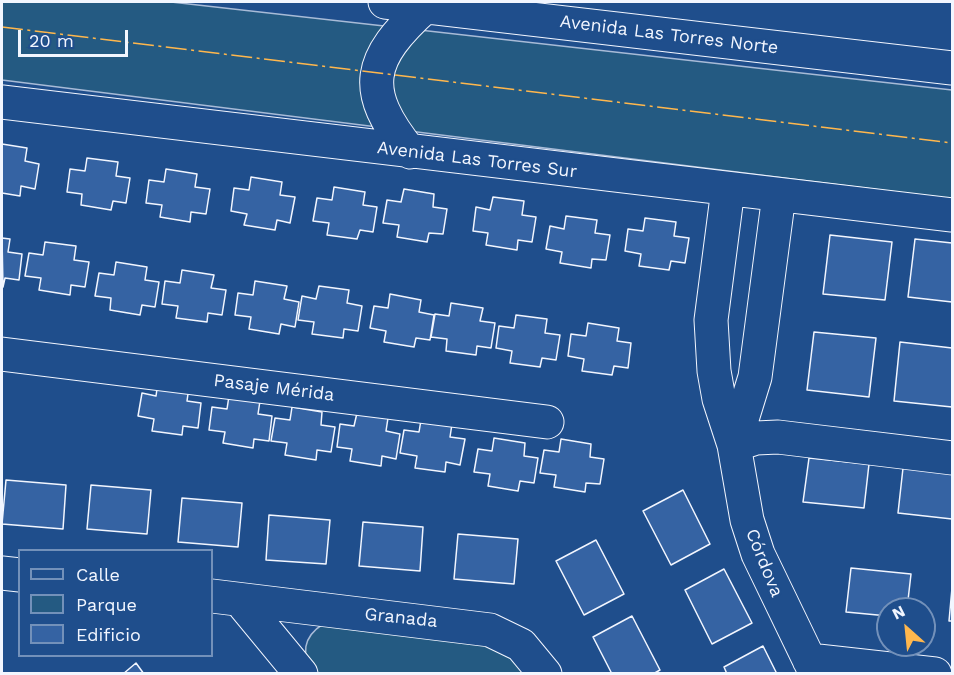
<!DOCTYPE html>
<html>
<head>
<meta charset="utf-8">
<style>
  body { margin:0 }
  #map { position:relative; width:954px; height:675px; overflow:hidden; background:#1f4e8c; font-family:"Work Sans",sans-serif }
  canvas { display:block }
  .frame { position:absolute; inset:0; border:3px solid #f2f6ff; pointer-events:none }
  .legend { position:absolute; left:18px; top:549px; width:195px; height:108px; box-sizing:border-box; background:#1f4e8c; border:2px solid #7391ba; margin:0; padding:8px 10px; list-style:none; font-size:18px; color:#f2f6ff }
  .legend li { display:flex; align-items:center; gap:12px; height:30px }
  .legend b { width:30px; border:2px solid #7391ba }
  .north { position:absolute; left:876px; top:597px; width:60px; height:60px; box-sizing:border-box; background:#1f4e8c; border:2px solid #7391ba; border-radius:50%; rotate:333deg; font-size:16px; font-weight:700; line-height:24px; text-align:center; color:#f2f6ff }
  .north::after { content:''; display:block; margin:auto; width:21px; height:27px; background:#ffb74d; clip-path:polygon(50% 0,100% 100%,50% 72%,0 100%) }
  .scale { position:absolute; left:18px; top:30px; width:110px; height:27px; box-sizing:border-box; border:3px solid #f2f6ff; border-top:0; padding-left:8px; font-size:18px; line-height:21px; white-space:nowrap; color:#f2f6ff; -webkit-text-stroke:4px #1f4e8c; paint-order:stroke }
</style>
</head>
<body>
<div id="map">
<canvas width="954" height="675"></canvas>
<div class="frame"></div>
<ul class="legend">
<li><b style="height:8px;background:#1f4e8c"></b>Calle</li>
<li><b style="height:16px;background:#245a82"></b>Parque</li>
<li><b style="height:16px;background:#3563a3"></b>Edificio</li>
</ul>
<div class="north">N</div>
<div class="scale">20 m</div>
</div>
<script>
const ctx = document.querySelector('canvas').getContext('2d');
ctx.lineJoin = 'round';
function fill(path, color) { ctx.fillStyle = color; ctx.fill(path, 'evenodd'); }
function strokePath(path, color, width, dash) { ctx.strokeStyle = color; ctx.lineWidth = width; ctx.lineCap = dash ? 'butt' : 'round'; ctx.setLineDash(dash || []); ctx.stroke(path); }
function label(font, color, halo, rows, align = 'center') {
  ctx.font = font + ' "Work Sans",sans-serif'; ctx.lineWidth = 4.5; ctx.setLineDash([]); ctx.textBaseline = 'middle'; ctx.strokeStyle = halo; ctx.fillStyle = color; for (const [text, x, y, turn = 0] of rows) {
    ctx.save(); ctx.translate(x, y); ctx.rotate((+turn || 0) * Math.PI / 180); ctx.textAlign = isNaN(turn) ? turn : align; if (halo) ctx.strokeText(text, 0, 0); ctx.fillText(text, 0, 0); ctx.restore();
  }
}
const green = new Path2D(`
  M2 2H171L952 90V199L2 80Z
  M323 624 496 644 530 673H315C300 655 303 637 323 624Z`);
fill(green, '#245a82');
strokePath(green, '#a8bbd7', 1.5);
const building = new Path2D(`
  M2 144 27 148 25 161 39 164 35 189 21 186 20 196 2 193Z
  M87 158 118 162 116 176 130 178 126 203 113 201 111 210 81 205 82 194 67 192 70 169 85 171Z
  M166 169 197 174 195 187 210 189 206 214 191 212 190 222 160 217 162 205 146 203 149 180 164 182Z
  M251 177 282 182 280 195 295 197 290 223 277 220 275 230 244 225 247 214 231 211 234 188 249 190Z
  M334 187 365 192 363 205 377 207 373 232 360 230 357 239 327 235 329 223 313 221 317 198 332 200Z
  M404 189 434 194 433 207 447 209 443 234 429 233 427 242 397 237 399 225 383 223 387 200 401 202Z
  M493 197 524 201 522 215 536 217 532 242 518 240 517 250 486 245 488 233 473 231 476 207 490 210Z
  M566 216 597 220 595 233 610 235 606 260 592 259 591 268 560 263 562 252 546 249 550 226 564 229Z
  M645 218 676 222 674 236 689 238 685 263 671 261 669 270 639 266 641 254 625 251 628 229 643 231Z
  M830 235 892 242 885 300 823 294Z
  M2 238 10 239 8 252 22 254 19 280 5 278 3 287Z
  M915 239 952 243V302L908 297Z
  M45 242 76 246 74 260 89 262 85 287 71 285 70 295 39 290 41 278 25 276 29 253 43 255Z
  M116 262 147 267 145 280 159 282 155 307 142 305 140 315 110 310 111 298 95 296 99 273 114 275Z
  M182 270 214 275 211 288 226 290 222 315 208 313 207 322 176 318 178 306 162 304 165 281 180 283Z
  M255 281 287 286 284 299 299 302 295 327 281 324 279 334 249 329 251 317 235 315 238 293 253 295Z
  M319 286 349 290 347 303 362 306 358 331 344 329 343 338 312 334 314 322 298 320 302 296 316 299Z
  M390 294 421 300 419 312 434 315 430 340 416 338 414 347 384 342 386 331 370 328 374 306 388 308Z
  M451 303 483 308 480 321 495 323 491 348 477 346 476 355 446 351 447 339 431 337 435 314 449 316Z
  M516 315 547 319 545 333 560 335 556 360 542 358 540 367 510 363 512 351 496 348 499 326 514 328Z
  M588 323 619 328 617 341 631 343 628 368 614 366 612 375 582 371 584 359 568 356 571 334 586 336Z
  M814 332 876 338 869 397 807 390Z
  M900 342 952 348V407L894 401Z
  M158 382 189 387 187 401 201 403 198 428 183 426 182 435 152 431 154 419 138 416 142 393 156 396Z
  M229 396 260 401 258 414 272 416 269 441 254 439 253 448 223 443 225 432 209 430 212 407 227 409Z
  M292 407 322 412 321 425 335 427 331 452 317 450 316 460 285 455 287 443 271 441 275 418 290 420Z
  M357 413 388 418 386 431 400 434 396 459 382 456 381 466 350 461 352 449 337 447 340 424 354 426Z
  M421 420 452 424 450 437 465 439 460 465 446 462 445 472 415 468 417 456 400 453 404 430 419 432Z
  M494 438 525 443 524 456 538 458 534 483 520 481 518 491 488 486 490 474 474 472 478 449 492 451Z
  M561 439 591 444 590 457 604 459 600 484 586 483 585 492 554 487 556 475 540 473 544 450 559 452Z
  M809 458 869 464 864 508 803 502Z
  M903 468 952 473V519L898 513Z
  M6 480 66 485 63 529 2 524Z
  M91 485 151 490 147 534 87 529Z
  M683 490 710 544 671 565 643 511Z
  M182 498 242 503 238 547 178 542Z
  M269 515 330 520 326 564 266 560Z
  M363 522 423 527 420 571 359 566Z
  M458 534 518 539 514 584 454 579Z
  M596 540 624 594 584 615 556 561Z
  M851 568 911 574 907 609H888V616L846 612Z
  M724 569 752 623 712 644 685 590Z
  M952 588V621H949Z
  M632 616 660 670 653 674H612L593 637Z
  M763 646 777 674H727L724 667Z
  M136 663 144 674H123Z`);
fill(building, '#3563a3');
strokePath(building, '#f2f6ff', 1.5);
const minor = new Path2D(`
  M385 2 952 68
  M2 102 952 215
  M410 152C360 90 367 59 426 6
  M728 189 711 320 714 371 719 399 734 445 747 520 758 554 816 674
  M2 354 547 422
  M734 445 755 377 779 195
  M734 445 756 438 778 437 952 458
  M2 573 20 575
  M212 596 490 630 521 645 545 674
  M240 600 301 674
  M809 660 935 674`);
strokePath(minor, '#f2f6ff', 35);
strokePath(minor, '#1f4e8c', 33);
strokePath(new Path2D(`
  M2 27 952 143`), '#ffb74d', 1.5, [21, 4.5, 3, 4.5]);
label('18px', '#f2f6ff', '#1f4e8c', [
  ["Avenida Las Torres Norte",669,35,7],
  ["Avenida Las Torres Sur",477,160,7],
  ["Pasaje Mérida",274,388,7],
  ["Córdova",764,563,68],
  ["Granada",401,618,6]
]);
</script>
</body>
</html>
